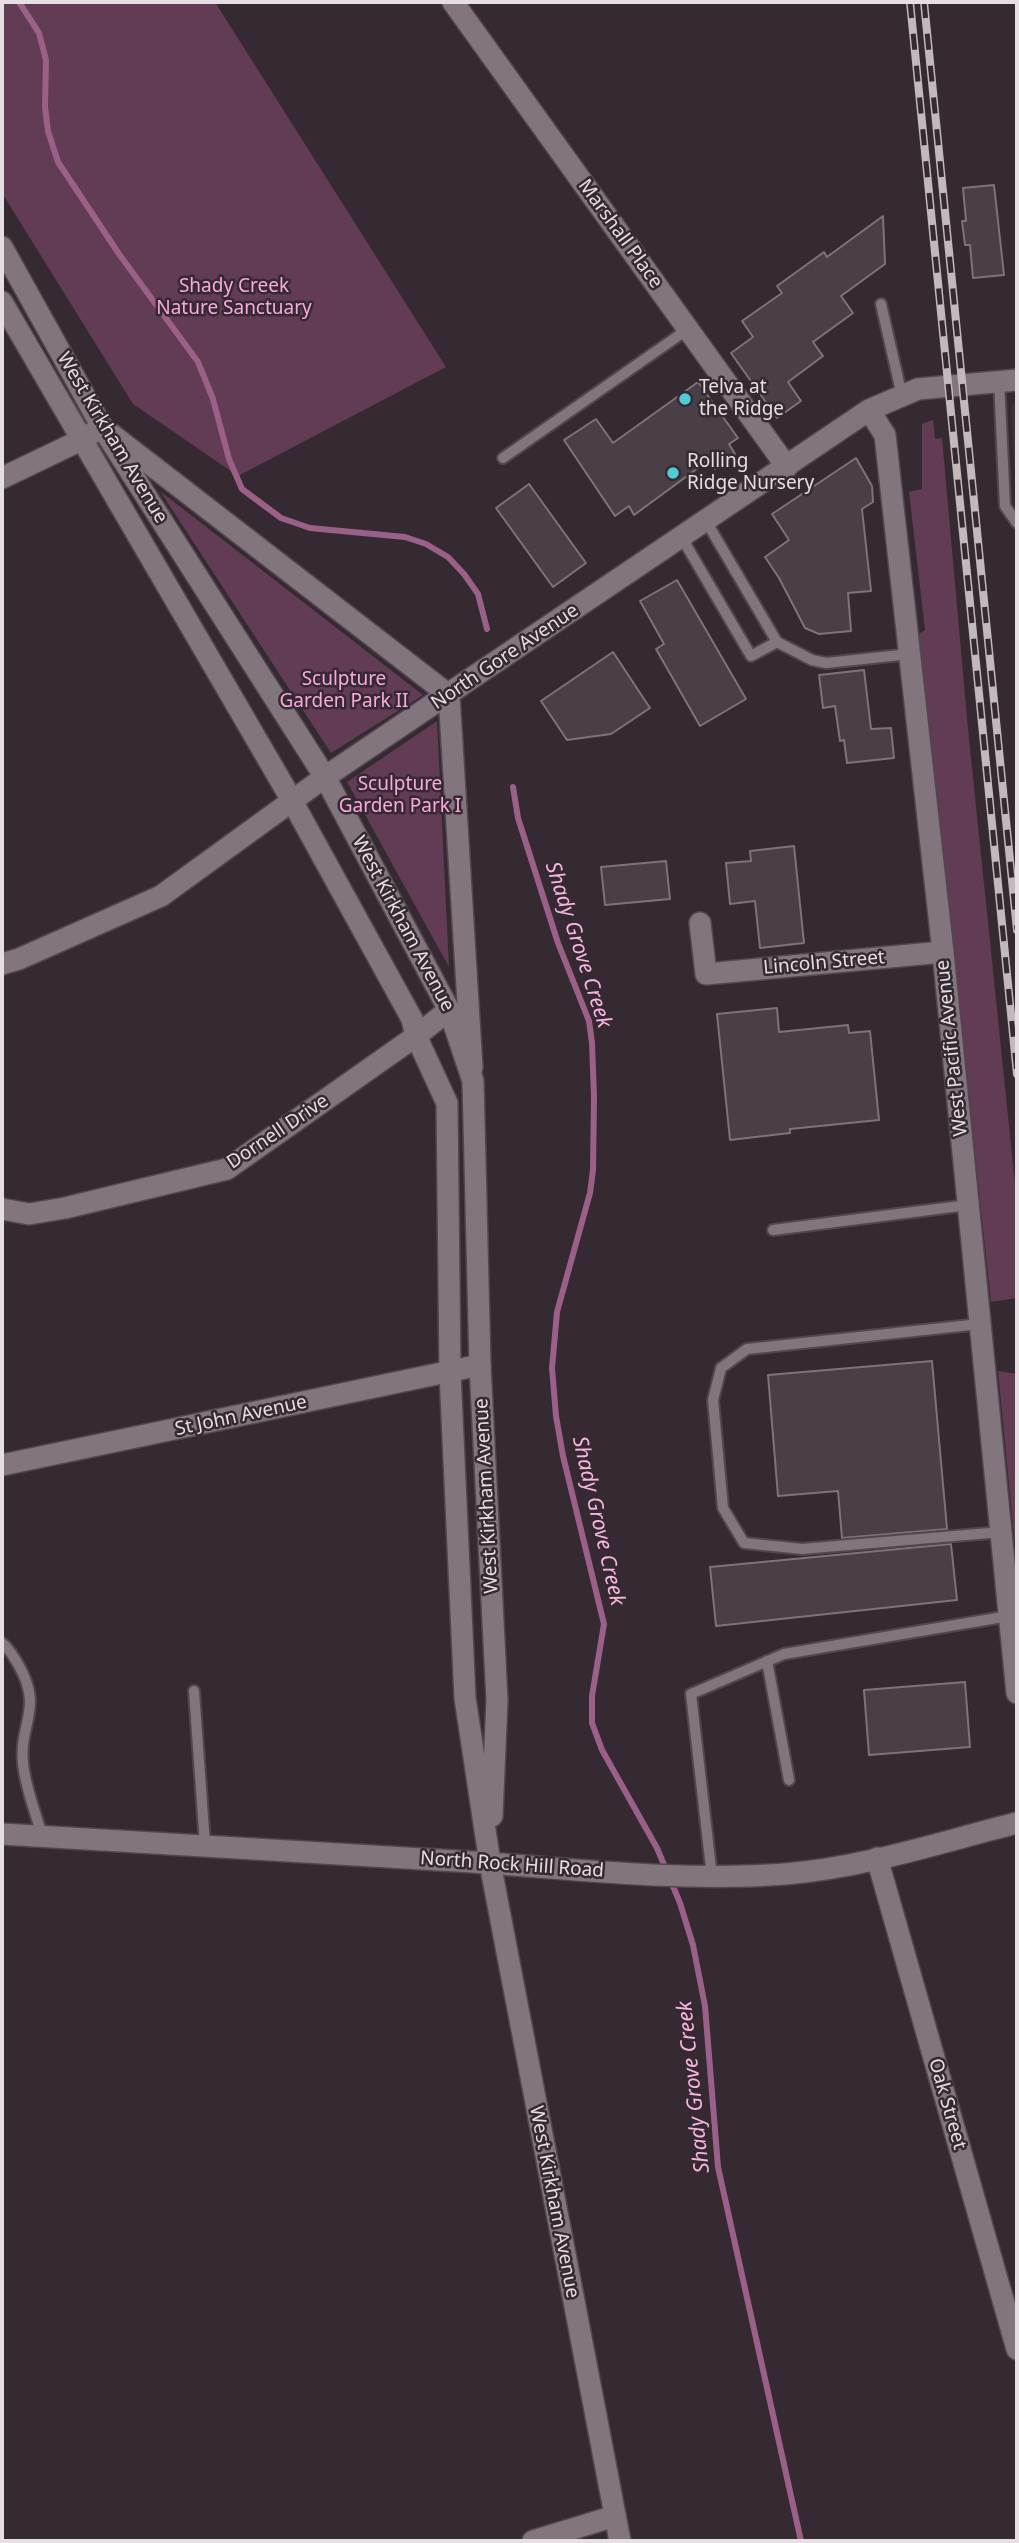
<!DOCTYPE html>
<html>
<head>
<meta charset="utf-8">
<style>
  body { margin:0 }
  #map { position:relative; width:1019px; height:2543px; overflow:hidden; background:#352a31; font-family:"Noto Sans",sans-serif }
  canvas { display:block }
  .frame { position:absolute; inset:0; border:4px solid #e5dee2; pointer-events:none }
</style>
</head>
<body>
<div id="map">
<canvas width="1019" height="2543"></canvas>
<div class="frame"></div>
</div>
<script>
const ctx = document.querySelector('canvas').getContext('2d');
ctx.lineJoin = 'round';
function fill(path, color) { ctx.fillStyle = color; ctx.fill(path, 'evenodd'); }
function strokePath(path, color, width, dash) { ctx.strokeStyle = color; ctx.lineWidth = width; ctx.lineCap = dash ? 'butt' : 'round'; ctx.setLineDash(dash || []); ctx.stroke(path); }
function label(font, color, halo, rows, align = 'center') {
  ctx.font = font + ' "Noto Sans",sans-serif'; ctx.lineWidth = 5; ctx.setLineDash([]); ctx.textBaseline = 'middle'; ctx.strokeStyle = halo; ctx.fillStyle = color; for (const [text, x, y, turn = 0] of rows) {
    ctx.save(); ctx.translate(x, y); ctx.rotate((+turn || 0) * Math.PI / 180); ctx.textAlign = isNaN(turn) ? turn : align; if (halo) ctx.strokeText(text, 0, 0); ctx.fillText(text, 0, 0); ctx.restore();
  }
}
fill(new Path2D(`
  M1017 402V508L1011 406Z`), '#42313c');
fill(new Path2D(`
  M2 2H215L446 367 238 476 133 404 2 193Z
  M933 420 935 439 942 438 968 729 1017 1203V1298L991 1302 919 634 925 630 909 492 922 489V424Z
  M160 491 423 695 331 753Z
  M437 721 449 967 347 782Z
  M998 1371 1017 1374V1566Z`), '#623b55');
strokePath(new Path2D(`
  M19 2 39 33 46 60 45 107 48 131 58 162 119 254 198 362 213 399 229 459 242 489 281 518 310 528 405 537 426 544 448 557 464 574 478 594 487 629
  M513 787 518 818 558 943 589 1021 592 1043 594 1097 593 1170 590 1193 557 1312 552 1368 556 1416 563 1456 604 1624 592 1696V1723L602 1750 657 1848 680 1903 693 1945 705 2006 718 2167 801 2541`), '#9a6087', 6);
const building = new Path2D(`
  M994 185 1004 275 973 278 970 245H965L962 221H966L963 188Z
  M883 216 885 264 841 296 853 313 813 342 823 356 788 382 801 401 777 418 731 353 753 337 742 321 782 293 777 286 824 252 827 257Z
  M698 382 738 438 729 444 735 454 715 469 709 460 634 515 629 506 615 516 564 440 596 419 613 443Z
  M856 458 872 486 873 502 862 509 871 591 848 593 851 631 819 634 805 628 779 578 765 557 789 540 772 514Z
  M529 484 586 563 553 587 496 508Z
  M677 580 746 699 700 726 656 649 664 644 640 601Z
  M613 652 650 708 611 734 567 740 541 701Z
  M864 670 871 729 891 728 894 758 847 763 844 740 840 741 835 706 823 708 819 675Z
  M794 846 804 943 760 948 755 901 730 904 726 863 751 861 750 851Z
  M666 861 670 899 605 905 601 867Z
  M777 1008 779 1032 848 1025 849 1033 870 1031 879 1120 790 1129V1133L730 1140 717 1014Z
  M932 1361 947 1529 842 1538 838 1491 778 1496 768 1375Z
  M951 1544 957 1600 716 1626 710 1567Z
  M965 1682 970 1747 869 1755 864 1690Z`);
fill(building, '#4b3f47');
strokePath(building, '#7f727a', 2);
const lane = new Path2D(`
  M881 304 902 396
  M999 381 1005 506 1017 523
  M503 458 688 329
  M682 538 751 656 777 642 706 521
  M777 642 812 660 826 663 910 654
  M773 1230 968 1205
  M980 1324 747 1349 721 1368 713 1400 723 1508 744 1543 802 1549 1001 1532
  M2 1643C9 1648 13 1656 18 1664 44 1709 19 1722 23 1763 25 1787 36 1813 42 1836
  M767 1661 789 1780
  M194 1691 205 1845
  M712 1877 691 1694 784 1654 1009 1616`);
const street = new Path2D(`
  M453 2 787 467
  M869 410 885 435 943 952 1017 1693
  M2 478 81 440 102 427 449 695 472 1068
  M700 923 706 974 943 952
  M2 964 19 959 161 896 325 777 869 410 918 389 1017 380
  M2 1209 29 1214 65 1208 227 1169 416 1036 449 1010
  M2 1465 480 1365
  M877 1858 1017 2349
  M533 2541 615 2516`);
const secondary = new Path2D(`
  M2 247 102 427 325 777 449 1010 473 1081 480 1365 497 1700 492 1816
  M2 302 286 790 412 1019 416 1036 447 1103 450 1373 465 1698 490 1863 620 2541
  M2 1834C159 1842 316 1852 473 1862 576 1869 681 1882 785 1874 863 1868 941 1842 1017 1823`);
strokePath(lane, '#51484d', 14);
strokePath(street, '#51484d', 24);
strokePath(secondary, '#51484d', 24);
strokePath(lane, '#82757d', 10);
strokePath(street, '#82757d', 21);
strokePath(secondary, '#82757d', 21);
const rail = new Path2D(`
  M910 2 1017 1074
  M924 2 1017 930`);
strokePath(rail, '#c1b9bd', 8);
strokePath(rail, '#352a31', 5, [16]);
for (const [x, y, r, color] of [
  [685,399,7,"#51ccd4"],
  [673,473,7,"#51ccd4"]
]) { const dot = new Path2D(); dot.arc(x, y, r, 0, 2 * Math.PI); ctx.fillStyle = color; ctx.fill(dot); strokePath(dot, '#352a31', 2.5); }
label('19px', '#e5dee2', '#352a31', [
  ["Marshall Place",620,234,54],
  ["West Kirkham Avenue",112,438,59],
  ["North Gore Avenue",505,657,-34],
  ["West Kirkham Avenue",403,924,62],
  ["Lincoln Street",824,963,-5],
  ["West Pacific Avenue",952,1048,-96],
  ["Dornell Drive",278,1132,-34],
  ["St John Avenue",241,1416,-12],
  ["West Kirkham Avenue",487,1496,-93],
  ["North Rock Hill Road",512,1865,4],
  ["Oak Street",947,2104,74],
  ["West Kirkham Avenue",554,2202,79]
]);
label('19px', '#fca8e0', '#352a31', [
  ["Shady Creek",234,287],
  ["Nature Sanctuary",234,309],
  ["Sculpture",344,680],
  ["Garden Park II",344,702],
  ["Sculpture",400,785],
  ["Garden Park I",400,807]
]);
label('19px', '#e5dee2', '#352a31', [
  ["Telva at",699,388],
  ["the Ridge",699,410],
  ["Rolling",687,462],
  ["Ridge Nursery",687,484]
], 'left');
label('italic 21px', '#f9b5e2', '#352a31', [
  ["Shady Grove Creek",578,945,72],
  ["Shady Grove Creek",598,1521,77],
  ["Shady Grove Creek",694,2087,-96]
]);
</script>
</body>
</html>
